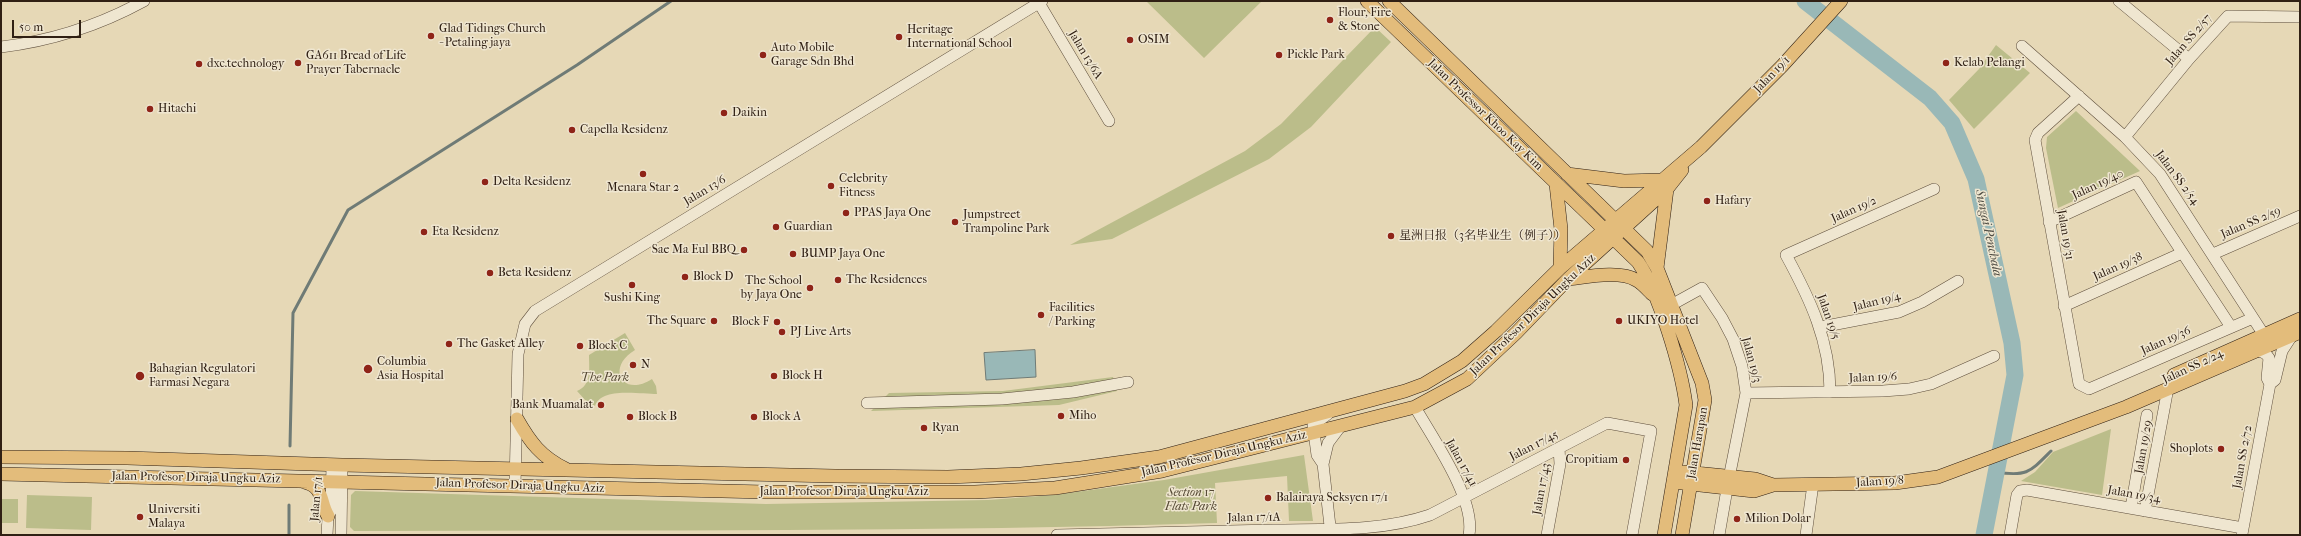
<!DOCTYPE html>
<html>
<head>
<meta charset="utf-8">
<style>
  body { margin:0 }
  #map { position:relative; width:2301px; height:536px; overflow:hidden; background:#e6d8b6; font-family:"IM FELL French Canon",serif }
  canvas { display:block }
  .frame { position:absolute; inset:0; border:2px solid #302014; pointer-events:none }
  .scale { position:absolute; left:12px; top:20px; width:69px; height:18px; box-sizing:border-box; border:2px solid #302014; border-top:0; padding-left:5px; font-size:12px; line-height:14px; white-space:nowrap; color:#302014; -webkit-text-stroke:3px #efe6d0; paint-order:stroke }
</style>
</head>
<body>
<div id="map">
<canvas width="2301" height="536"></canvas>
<div class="frame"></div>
<div class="scale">50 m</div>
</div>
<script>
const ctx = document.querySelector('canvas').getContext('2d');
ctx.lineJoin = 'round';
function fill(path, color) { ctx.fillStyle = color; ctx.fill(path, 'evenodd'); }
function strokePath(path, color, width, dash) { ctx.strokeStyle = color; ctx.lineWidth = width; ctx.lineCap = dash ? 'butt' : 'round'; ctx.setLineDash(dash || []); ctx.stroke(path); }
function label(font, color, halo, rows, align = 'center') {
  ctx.font = font + ' "IM FELL French Canon","Noto Serif SC",serif'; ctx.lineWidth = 3; ctx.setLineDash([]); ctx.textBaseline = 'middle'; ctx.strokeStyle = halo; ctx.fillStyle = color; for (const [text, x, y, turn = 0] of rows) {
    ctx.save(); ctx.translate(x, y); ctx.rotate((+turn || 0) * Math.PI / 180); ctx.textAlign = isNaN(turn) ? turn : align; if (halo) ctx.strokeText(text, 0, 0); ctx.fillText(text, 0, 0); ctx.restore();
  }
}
fill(new Path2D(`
  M1146 1H1262L1204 58Z
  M1375 27 1391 42 1311 127 1269 159 1112 239 1070 245 1245 151 1281 124Z
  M1996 45 2030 73 1974 129 1949 100 1979 69Z
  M2076 111 2140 171 2058 208 2046 148 2047 137Z
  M625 333 635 350C605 368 623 398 652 379L656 386 657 394C640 394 601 387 595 406L586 401 577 391C592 385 589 369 589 355Z
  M1113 377 1117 391 1059 405 871 411 889 393 1003 391Z
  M2111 429 2102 495 2021 481 2035 472 2053 452Z
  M1304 455 1313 521H1289L1287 476 1215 483 1217 523C929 532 642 530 354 531L350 527 351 495 355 491 766 504 988 500 1054 495 1164 480Z
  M27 495 92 497 91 530 26 528Z
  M1 499H18V523H1Z`), '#bbbd8a');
const water = new Path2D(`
  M1035 350 1036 377 986 380 984 353Z`);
fill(water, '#99b8b7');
strokePath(water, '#6f7b76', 1);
strokePath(new Path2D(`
  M290 446 293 313 348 210 577 65 671 1
  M1996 472C2027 477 2030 472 2051 451
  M289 535V505`), '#6f7b76', 3);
strokePath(new Path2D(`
  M1805 1 1930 98 1952 123 1976 179 2012 343 2015 375 1984 535`), '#99b8b7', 17);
const minor = new Path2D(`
  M2119 1 2189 59
  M1039 3 1109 121
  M2022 46 2125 137 2160 174 2264 335
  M1 47C51 41 100 25 144 1
  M2079 96 2038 133 2035 140 2079 384 2089 389 2253 318
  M2125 137 2189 59 2228 16 2300 17
  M2049 222 2136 182 2231 327
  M2213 254 2300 216
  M1673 304 1702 288 1722 318 1733 339 1742 366 1746 393 1729 478
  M2064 306 2182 253
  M1821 327 1899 312 1922 302 1958 281
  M2270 384 2275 380 2282 351 2293 334
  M1830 392C1830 341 1810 299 1786 255L1934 189
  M1746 393 1883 391 1909 389 1931 384 1994 356
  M867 403 1002 399 1073 392 1128 382
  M1415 407C1433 439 1476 499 1469 535
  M1323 464 1317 455 1313 425 1328 414
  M515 486 518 354 525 324 535 311 1042 1
  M2131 508 2147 415
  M2145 511 2168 388
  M2242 534 2270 384 2267 378 2269 358C2265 351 2259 351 2251 352
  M327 535 328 516 331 511 332 465
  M341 535 342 465
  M1057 535C1129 533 1201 532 1273 530 1326 529 1380 532 1430 515L1607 423 1651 431 1632 535
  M1331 535 1323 464 1328 443 1340 427
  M1547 535 1560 464 1559 448
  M1719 535 1727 489
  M1806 535 1813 484
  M2010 535 2017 495 2020 491 2027 490 2243 528`);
const major = new Path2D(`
  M1367 1 1638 262C1659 293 1681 367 1686 405L1664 535
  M1389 1 1647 251 1657 268 1702 383 1705 400 1682 535
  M1567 174 1624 181 1661 180
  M1556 184 1561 229 1560 268
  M1657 268 1667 189
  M1568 279C1586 277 1620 270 1636 280 1642 283 1647 289 1652 294
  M2174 375 2300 319
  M517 419C530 442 541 457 566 469
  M1 457 127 458 342 465 835 476 948 477 1021 474 1081 468 1159 457 1405 391 1424 384 1462 361 1496 331 1560 268 1701 147 1782 66 1841 1
  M1685 472 1755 479 1773 485
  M1 474 765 492H975L1055 488 1162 471 1415 407 1467 379 1516 333 1568 279 1667 189 1682 170
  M304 482C325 487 319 502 328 516
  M1673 482 1754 491 1773 485 1895 483 1938 477 2126 407 2300 332`);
strokePath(minor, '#5e4e3c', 12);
strokePath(major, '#302014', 14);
strokePath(minor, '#efe6d0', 11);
strokePath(major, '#e3bc7b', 13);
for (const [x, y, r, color] of [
  [1330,20,4,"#8f2418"],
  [431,36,4,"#8f2418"],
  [899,37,4,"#8f2418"],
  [1130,40,4,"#8f2418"],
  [763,55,4,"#8f2418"],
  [1279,55,4,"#8f2418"],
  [298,63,4,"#8f2418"],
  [1946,63,4,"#8f2418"],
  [199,64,4,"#8f2418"],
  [150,109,4,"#8f2418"],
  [724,113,4,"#8f2418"],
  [572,130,4,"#8f2418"],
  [643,174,4,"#8f2418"],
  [485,182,4,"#8f2418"],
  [831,186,4,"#8f2418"],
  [1707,201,4,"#8f2418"],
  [846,213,4,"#8f2418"],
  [955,222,4,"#8f2418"],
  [776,227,4,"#8f2418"],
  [424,232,4,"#8f2418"],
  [1391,236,4,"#8f2418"],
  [744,250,4,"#8f2418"],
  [793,254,4,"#8f2418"],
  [490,273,4,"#8f2418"],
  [685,277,4,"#8f2418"],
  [838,280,4,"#8f2418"],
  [632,285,4,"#8f2418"],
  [810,288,4,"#8f2418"],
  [1041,315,4,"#8f2418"],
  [714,321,4,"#8f2418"],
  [1619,321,4,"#8f2418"],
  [777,322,4,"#8f2418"],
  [782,332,4,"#8f2418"],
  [449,344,4,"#8f2418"],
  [580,346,4,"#8f2418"],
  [633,365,4,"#8f2418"],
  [368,369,5,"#8f2418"],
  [140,376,5,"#8f2418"],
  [774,376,4,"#8f2418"],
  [601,405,4,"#8f2418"],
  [1061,416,4,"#8f2418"],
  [630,417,4,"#8f2418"],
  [754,417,4,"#8f2418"],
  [924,428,4,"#8f2418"],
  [2221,449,4,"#8f2418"],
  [1626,460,4,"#8f2418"],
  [1268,498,4,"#8f2418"],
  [140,517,4,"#8f2418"],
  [1737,519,4,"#8f2418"]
]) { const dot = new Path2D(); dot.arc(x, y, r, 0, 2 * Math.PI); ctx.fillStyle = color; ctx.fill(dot); strokePath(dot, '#efe6d0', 1.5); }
label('12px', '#302014', '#efe6d0', [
  ["Flour, Fire",1338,13],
  ["& Stone",1338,27],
  ["Glad Tidings Church",439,29],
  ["- Petaling jaya",439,43],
  ["Heritage",907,30],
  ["International School",907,44],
  ["OSIM",1138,40],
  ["Auto Mobile",771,48],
  ["Garage Sdn Bhd",771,62],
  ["Pickle Park",1287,55],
  ["GA611 Bread of Life",306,56],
  ["Prayer Tabernacle",306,70],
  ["Kelab Pelangi",1954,63],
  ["dxc.technology",207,64],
  ["Hitachi",158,109],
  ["Daikin",732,113],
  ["Capella Residenz",580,130],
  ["Celebrity",839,179],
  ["Fitness",839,193],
  ["Delta Residenz",493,182],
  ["Menara Star 2",643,188,"center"],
  ["Hafary",1715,201],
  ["PPAS Jaya One",854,213],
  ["Jumpstreet",963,215],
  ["Trampoline Park",963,229],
  ["Guardian",784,227],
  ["Eta Residenz",432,232],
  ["星洲日报（3名毕业生（例子））",1399,236],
  ["Sae Ma Eul BBQ",736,250,"right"],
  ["BUMP Jaya One",801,254],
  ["Beta Residenz",498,273],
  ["Block D",693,277],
  ["The Residences",846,280],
  ["The School",802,281,"right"],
  ["by Jaya One",802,295,"right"],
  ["Sushi King",632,298,"center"],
  ["Facilities",1049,308],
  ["/ Parking",1049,322],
  ["The Square",706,321,"right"],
  ["UKIYO Hotel",1627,321],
  ["Block F",769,322,"right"],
  ["PJ Live Arts",790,332],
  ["The Gasket Alley",457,344],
  ["Block C",588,346],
  ["Columbia",377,362],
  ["Asia Hospital",377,376],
  ["N",641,365],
  ["Bahagian Regulatori",149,369],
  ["Farmasi Negara",149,383],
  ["Block H",782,376],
  ["Bank Muamalat",593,405,"right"],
  ["Miho",1069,416],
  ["Block B",638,417],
  ["Block A",762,417],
  ["Ryan",932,428],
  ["Shoplots",2213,449,"right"],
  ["Cropitiam",1618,460,"right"],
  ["Balairaya Seksyen 17/1",1276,498],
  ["Universiti",148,510],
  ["Malaya",148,524],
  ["Milion Dolar",1745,519]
], 'left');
label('12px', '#302014', '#efe6d0', [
  ["Jalan SS 2/57",2189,40,-49],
  ["Jalan 13/6A",1085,55,59],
  ["Jalan 19/1",1772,75,-46],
  ["Jalan Professor Khoo Kay Kim",1485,115,44],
  ["Jalan SS 2/54",2177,178,53],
  ["Jalan 19/40",2098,185,-25],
  ["Jalan 13/6",705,191,-31],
  ["Jalan 19/2",1854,210,-24],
  ["Jalan SS 2/59",2251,223,-23],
  ["Jalan 19/31",2065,235,80],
  ["Jalan 19/38",2118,267,-24],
  ["Jalan 19/4",1877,302,-14],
  ["Jalan Profesor Diraja Ungku Aziz",1533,315,-44],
  ["Jalan 19/5",1828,317,71],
  ["Jalan 19/36",2166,341,-24],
  ["Jalan 19/3",1751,360,75],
  ["Jalan SS 2/24",2193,367,-25],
  ["Jalan 19/6",1873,378,-2],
  ["Jalan Harapan",1698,443,-80],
  ["Jalan 17/45",1534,446,-27],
  ["Jalan 19/29",2144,447,-80],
  ["Jalan Profesor Diraja Ungku Aziz",1224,454,-13],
  ["Jalan SS 2/72",2243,457,-80],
  ["Jalan 17/41",1461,463,61],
  ["Jalan Profesor Diraja Ungku Aziz",196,478,1],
  ["Jalan 19/8",1880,482,-3],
  ["Jalan Profesor Diraja Ungku Aziz",520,486,2],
  ["Jalan 17/43",1542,489,-80],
  ["Jalan Profesor Diraja Ungku Aziz",844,492],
  ["Jalan 19/34",2134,495,10],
  ["Jalan 17/1",317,499,-85],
  ["Jalan 17/1A",1254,518,-1]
]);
label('italic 12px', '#534732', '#efe6d0', [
  ["The Park",605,378],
  ["Section 17",1191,493],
  ["Flats Park",1191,507]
]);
label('italic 13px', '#504e45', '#efe6d0', [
  ["Sungai Penchala",1988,233,78]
]);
</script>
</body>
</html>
